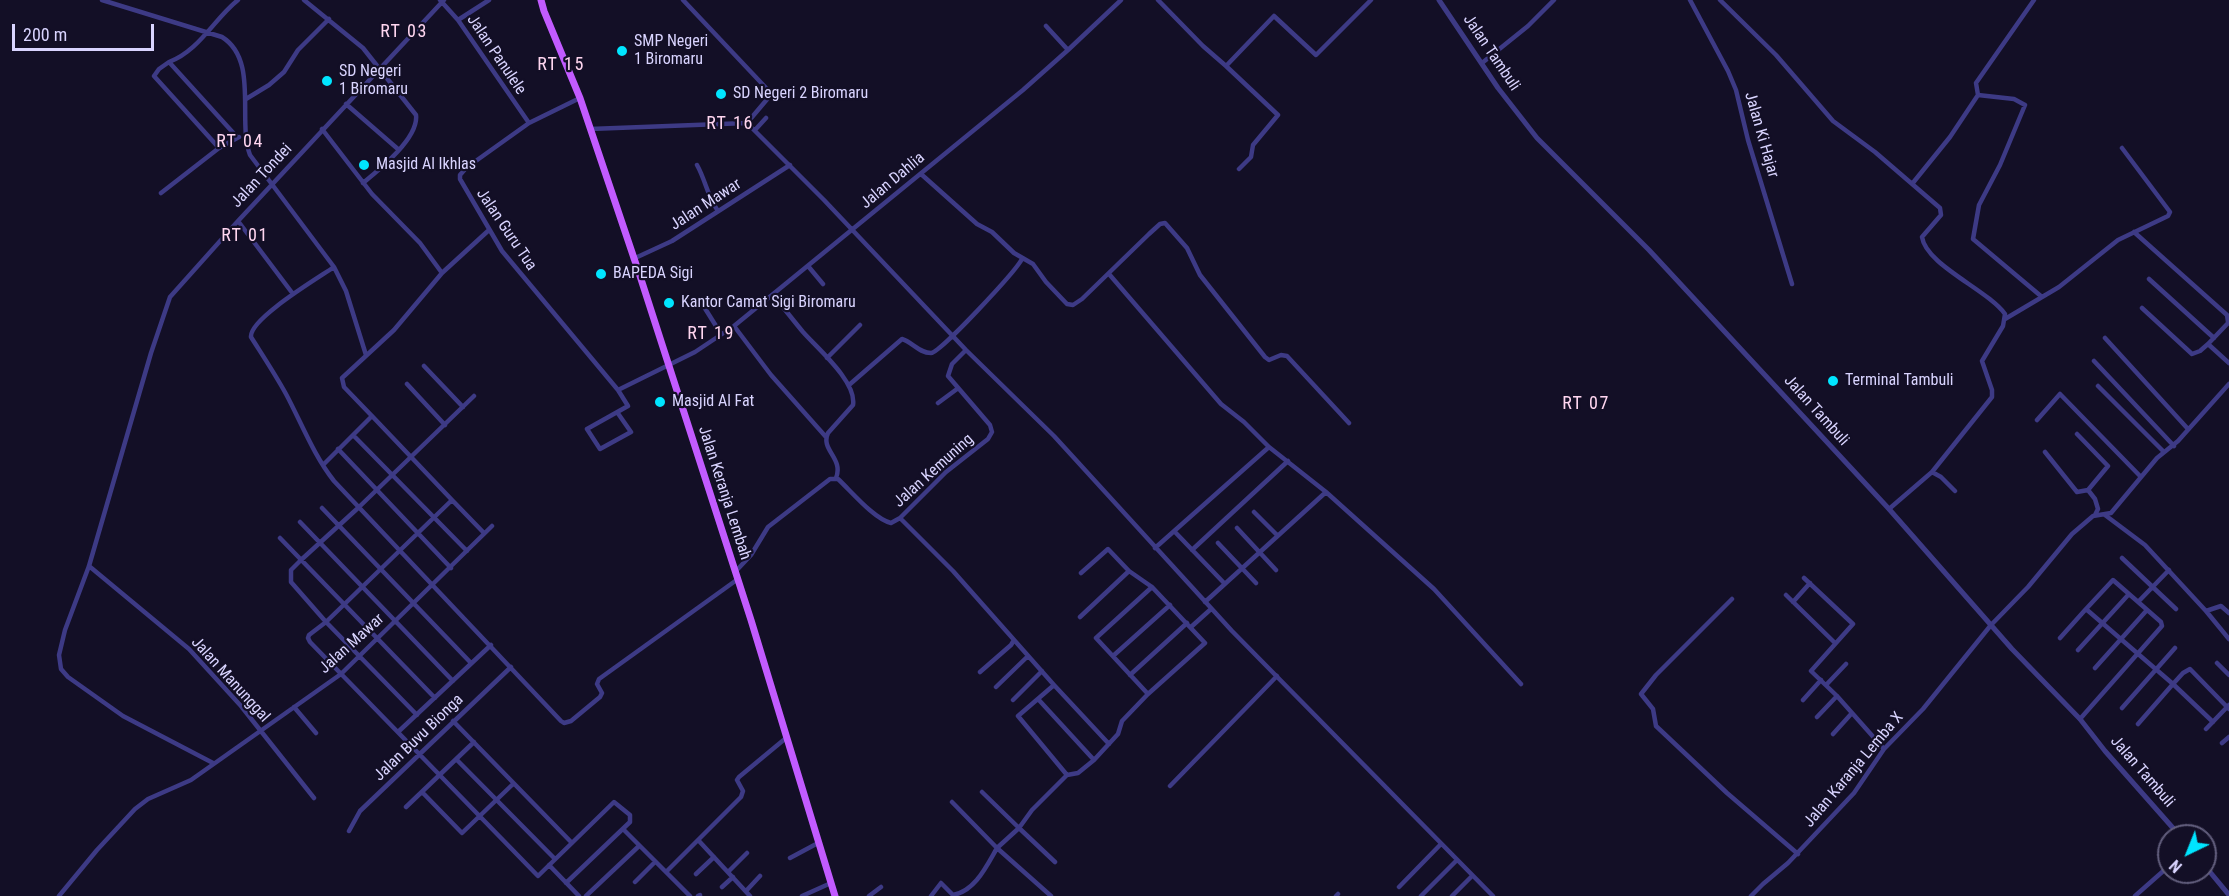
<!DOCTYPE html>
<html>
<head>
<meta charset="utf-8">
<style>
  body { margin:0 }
  #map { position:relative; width:2229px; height:896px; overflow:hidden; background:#130f26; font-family:"Roboto Condensed",sans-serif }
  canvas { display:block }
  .north { position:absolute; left:2157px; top:824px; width:60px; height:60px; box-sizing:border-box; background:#130f26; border:2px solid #625e7d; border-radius:50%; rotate:223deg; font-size:16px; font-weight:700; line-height:24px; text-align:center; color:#d9d4ff }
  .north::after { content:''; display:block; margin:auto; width:21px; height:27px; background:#00e5ff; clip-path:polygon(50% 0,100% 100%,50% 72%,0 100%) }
  .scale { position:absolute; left:12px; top:24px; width:142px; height:27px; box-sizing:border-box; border:3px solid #d9d4ff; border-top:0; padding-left:8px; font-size:18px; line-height:21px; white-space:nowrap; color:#d9d4ff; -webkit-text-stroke:4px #130f26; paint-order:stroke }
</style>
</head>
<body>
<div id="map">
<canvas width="2229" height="896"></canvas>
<div class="north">N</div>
<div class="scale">200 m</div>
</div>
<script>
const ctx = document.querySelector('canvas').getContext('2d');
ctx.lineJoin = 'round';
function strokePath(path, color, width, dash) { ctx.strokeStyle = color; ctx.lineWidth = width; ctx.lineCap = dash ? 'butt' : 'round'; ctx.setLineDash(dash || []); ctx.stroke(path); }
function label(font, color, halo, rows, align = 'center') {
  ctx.font = font + ' "Roboto Condensed",sans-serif'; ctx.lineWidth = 4.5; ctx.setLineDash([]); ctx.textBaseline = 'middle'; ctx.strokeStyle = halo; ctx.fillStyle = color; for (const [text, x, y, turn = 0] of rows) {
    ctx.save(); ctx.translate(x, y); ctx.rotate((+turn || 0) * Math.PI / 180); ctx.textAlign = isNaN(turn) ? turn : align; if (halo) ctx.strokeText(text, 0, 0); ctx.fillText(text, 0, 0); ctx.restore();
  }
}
strokePath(new Path2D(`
  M102 0 222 37C259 60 237 121 250 155L334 267C318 278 249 319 251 337 263 356 275 374 286 394 301 422 314 456 334 481L561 721 564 723 571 721 600 697 602 693 597 684 599 679 738 579
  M304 0 363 48 416 115C419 138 379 170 363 183
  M440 0 458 20 529 123
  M683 0 767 89 769 97 747 123
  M1158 0 1203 46 1226 66 1274 16 1316 55 1371 0
  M1690 0 1728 71 1736 90 1748 140 1792 284
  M1720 0 1776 55 1833 121 1875 152 1940 208 1941 215 1922 237C1926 265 1988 290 2005 314L2003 326 1982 361 1992 390V397L1932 472 1889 509
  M458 20 489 0
  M1046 26 1068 50
  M169 62 159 69 154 76 219 148
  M1482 63 1528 26 1554 0
  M1226 66 1278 115 1253 145 1251 157 1239 169
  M1978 95 2014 99 2025 105 2000 165 1979 205 1973 239 2042 297
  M580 98 529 123 466 168 460 175V179L502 251 618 390 695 352 734 326 1023 90 1068 50 1121 0
  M246 99 269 85 284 72 298 50 329 19
  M346 104 399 150
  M322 129 372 194 420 243 442 273
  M590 129 747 123 824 200 966 350 1054 436 1232 631 1493 896
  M755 130 766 118
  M237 137 169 62C199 51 214 19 238 0
  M697 165C706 181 707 196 718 211
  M921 174 977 224 992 232 1014 253 1033 264 1046 282 1067 304 1073 305 1082 299 1149 234 1160 224 1165 223 1187 248 1200 275 1265 357 1269 360 1281 355 1287 356 1349 423
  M1912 184 1950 137 1978 95 1976 83 2034 0
  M161 193 219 148 239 137
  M238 221 293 294
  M2134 232 2227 315 2228 322
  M633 259 672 241 790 165
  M808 266 823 284
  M334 267 346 291 366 355
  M1109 274 1221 404 1244 422 1269 447 1326 492 1434 589 1521 684
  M2149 279 2214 338
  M773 295C783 307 793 320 803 332 818 349 857 382 853 405L828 433C820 450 844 458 836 478
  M701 302 721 334
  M2142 308 2192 354 2200 351 2208 344 2229 363
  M2005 319 2059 287 2118 240 2168 216 2170 212 2122 148
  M734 326 771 375 826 437
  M2105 338 2188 429
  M2208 344 2229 322
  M827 358 860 325
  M2094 361 2174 446
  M424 366 463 407
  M407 384 445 425
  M849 385 902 339C912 342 919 353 931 353 940 353 1015 272 1022 259
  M2098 386 2164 452
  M474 396 358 508 301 560 291 570V582L326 622 309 635 308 638 310 642 538 876 614 802 630 815V822L566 883
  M938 403 957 389
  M617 412 631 432 600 449 587 429 628 406 618 390
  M372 416 344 387 342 378 394 330 442 273 489 230
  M2037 420 2060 394 2141 477
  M2077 434 2108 466 2088 490
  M353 435 467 551
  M338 449 451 568
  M2045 452 2077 492 2088 490 2095 499 2098 509 2095 515
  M324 464 372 416 452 500 326 622 417 715
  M1932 472 1941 477 1955 491
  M452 500 484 533
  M322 508 471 663
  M1254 512 1277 535
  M2105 515 2145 545 2206 611 2221 606 2229 613
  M900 518 953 571 1054 685 1018 716 1067 775
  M300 522 453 681
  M1237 528 1276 570
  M1174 531 1225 584
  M280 538 435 698
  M1218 543 1256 583
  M1155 548 1269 447
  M1192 550 1288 461
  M2122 558 2176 609
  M89 566 189 649 241 706 314 798
  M735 572 751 555 768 527 830 479H838C851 491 874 519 891 523L900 518 946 472 988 439 992 432 990 425 948 376 952 364 966 350
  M1081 573 1108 549 1129 571 1152 587 1205 643 1148 694 1096 638 1152 587
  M1804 578 1853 624 1811 671 1837 696 1884 749
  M1786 595 1835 643
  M1732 599 1656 675 1641 694 1653 709 1656 726 1727 793 1798 854
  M1205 602 1326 492
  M1793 602 1810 583
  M2138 602 2169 570
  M2206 611 2229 639
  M1080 617 1129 571
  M1191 627 1211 609
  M2060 638 2086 609 2173 684 2183 673 2190 669 2229 709
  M2078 650 2129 594
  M1113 656 1170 605
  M2217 663 2229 675
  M2095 668 2147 610
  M980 672 1011 645 1014 640
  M1130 675 1187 623
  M1054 685 1109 744
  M1826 685 1846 664
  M996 687 1028 656
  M1038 699 1094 760
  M1013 700 1042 671
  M1803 700 1821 680
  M294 707 316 733
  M2122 708 2175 648
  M1817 717 1837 696
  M2080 719 2162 626 2161 622 2113 580 2086 609
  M453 721 572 843
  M2138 724 2173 684 2213 722
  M2206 729 2229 705
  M398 732 491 645
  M1833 734 1852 713
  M2222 743 2229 737
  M457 760 555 859
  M213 763 123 716 68 677 61 669 59 655 65 630 89 566 151 353 170 297 238 221 444 0
  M1170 786 1277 676
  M422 792 462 833 513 784
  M982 792 1019 828 997 848 1051 896
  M406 807 474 742
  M623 829 690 896
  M349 831 360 811 511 667
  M699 841 750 896
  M790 858 818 843
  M1055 862 1019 828 1032 810 1067 775 1078 773 1094 760 1118 734 1122 721 1148 694
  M549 865 579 896
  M667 871 741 797 743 791 737 780 739 777 786 738
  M728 872 747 853
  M696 874 714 857
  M635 882 655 862
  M722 887 733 877
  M1399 887 1441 844
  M746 891 760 876
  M59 896 97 850 135 809 148 799 191 780 341 674 492 526
  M586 896 639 846
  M698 896 700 895
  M802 896 831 883
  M869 896 881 887
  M931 896 941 883 953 895C975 891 986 867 997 848L952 802
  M1336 896 1338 894
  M1421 896 1457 860
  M1452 896 1472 876
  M1751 896 1763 884 1788 863 1854 793 1884 749 1923 709 1991 625 2028 587 2072 534 2093 516 2111 513 2157 458 2178 441 2229 384
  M2135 896 2169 866`), '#3d3a85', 4.5);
strokePath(new Path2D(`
  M1439 0 1498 88 1537 138 1649 250 1889 509 2012 649 2080 719 2105 751 2180 836
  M2205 866 2229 895`), '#3d3a85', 5);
strokePath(new Path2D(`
  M541 0 544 11 580 98 640 276 751 620 835 896`), '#c25bff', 7);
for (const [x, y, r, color] of [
  [622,51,6,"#00e5ff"],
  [327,81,6,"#00e5ff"],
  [721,94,6,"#00e5ff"],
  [364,165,6,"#00e5ff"],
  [601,274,6,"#00e5ff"],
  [669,303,6,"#00e5ff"],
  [1833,381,6,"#00e5ff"],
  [660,402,6,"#00e5ff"]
]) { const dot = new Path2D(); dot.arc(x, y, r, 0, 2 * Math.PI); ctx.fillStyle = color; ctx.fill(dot); strokePath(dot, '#130f26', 2); }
label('16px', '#d9d4ff', '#130f26', [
  ["SMP Negeri",634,42],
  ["1 Biromaru",634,60],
  ["SD Negeri",339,72],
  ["1 Biromaru",339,90],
  ["SD Negeri 2 Biromaru",733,94],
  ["Masjid Al Ikhlas",376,165],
  ["BAPEDA Sigi",613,274],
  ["Kantor Camat Sigi Biromaru",681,303],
  ["Terminal Tambuli",1845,381],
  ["Masjid Al Fat",672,402]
], 'left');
label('16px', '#d9d4ff', '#130f26', [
  ["Jalan Tambuli",1491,53,56],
  ["Jalan Panulele",496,55,56],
  ["Jalan Ki Hajar",1761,135,74],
  ["Jalan Tondei",262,176,-47],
  ["Jalan Dahlia",893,181,-40],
  ["Jalan Mawar",706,205,-33],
  ["Jalan Guru Tua",506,230,56],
  ["Jalan Tambuli",1816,411,48],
  ["Jalan Kemuning",934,471,-42],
  ["Jalan Keranja Lembah",724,493,72],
  ["Jalan Mawar",352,644,-42],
  ["Jalan Manunggal",230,680,48],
  ["Jalan Buvu Bionga",419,738,-44],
  ["Jalan Karanja Lemba X",1854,770,-50],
  ["Jalan Tambuli",2142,772,49]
]);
ctx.letterSpacing = '1.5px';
label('18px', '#ffd6f0', '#130f26', [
  ["RT 03",404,32],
  ["RT 15",561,65],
  ["RT 16",730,124],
  ["RT 04",240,142],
  ["RT 01",245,236],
  ["RT 19",711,334],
  ["RT 07",1586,404]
]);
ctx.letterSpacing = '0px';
</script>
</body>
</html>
